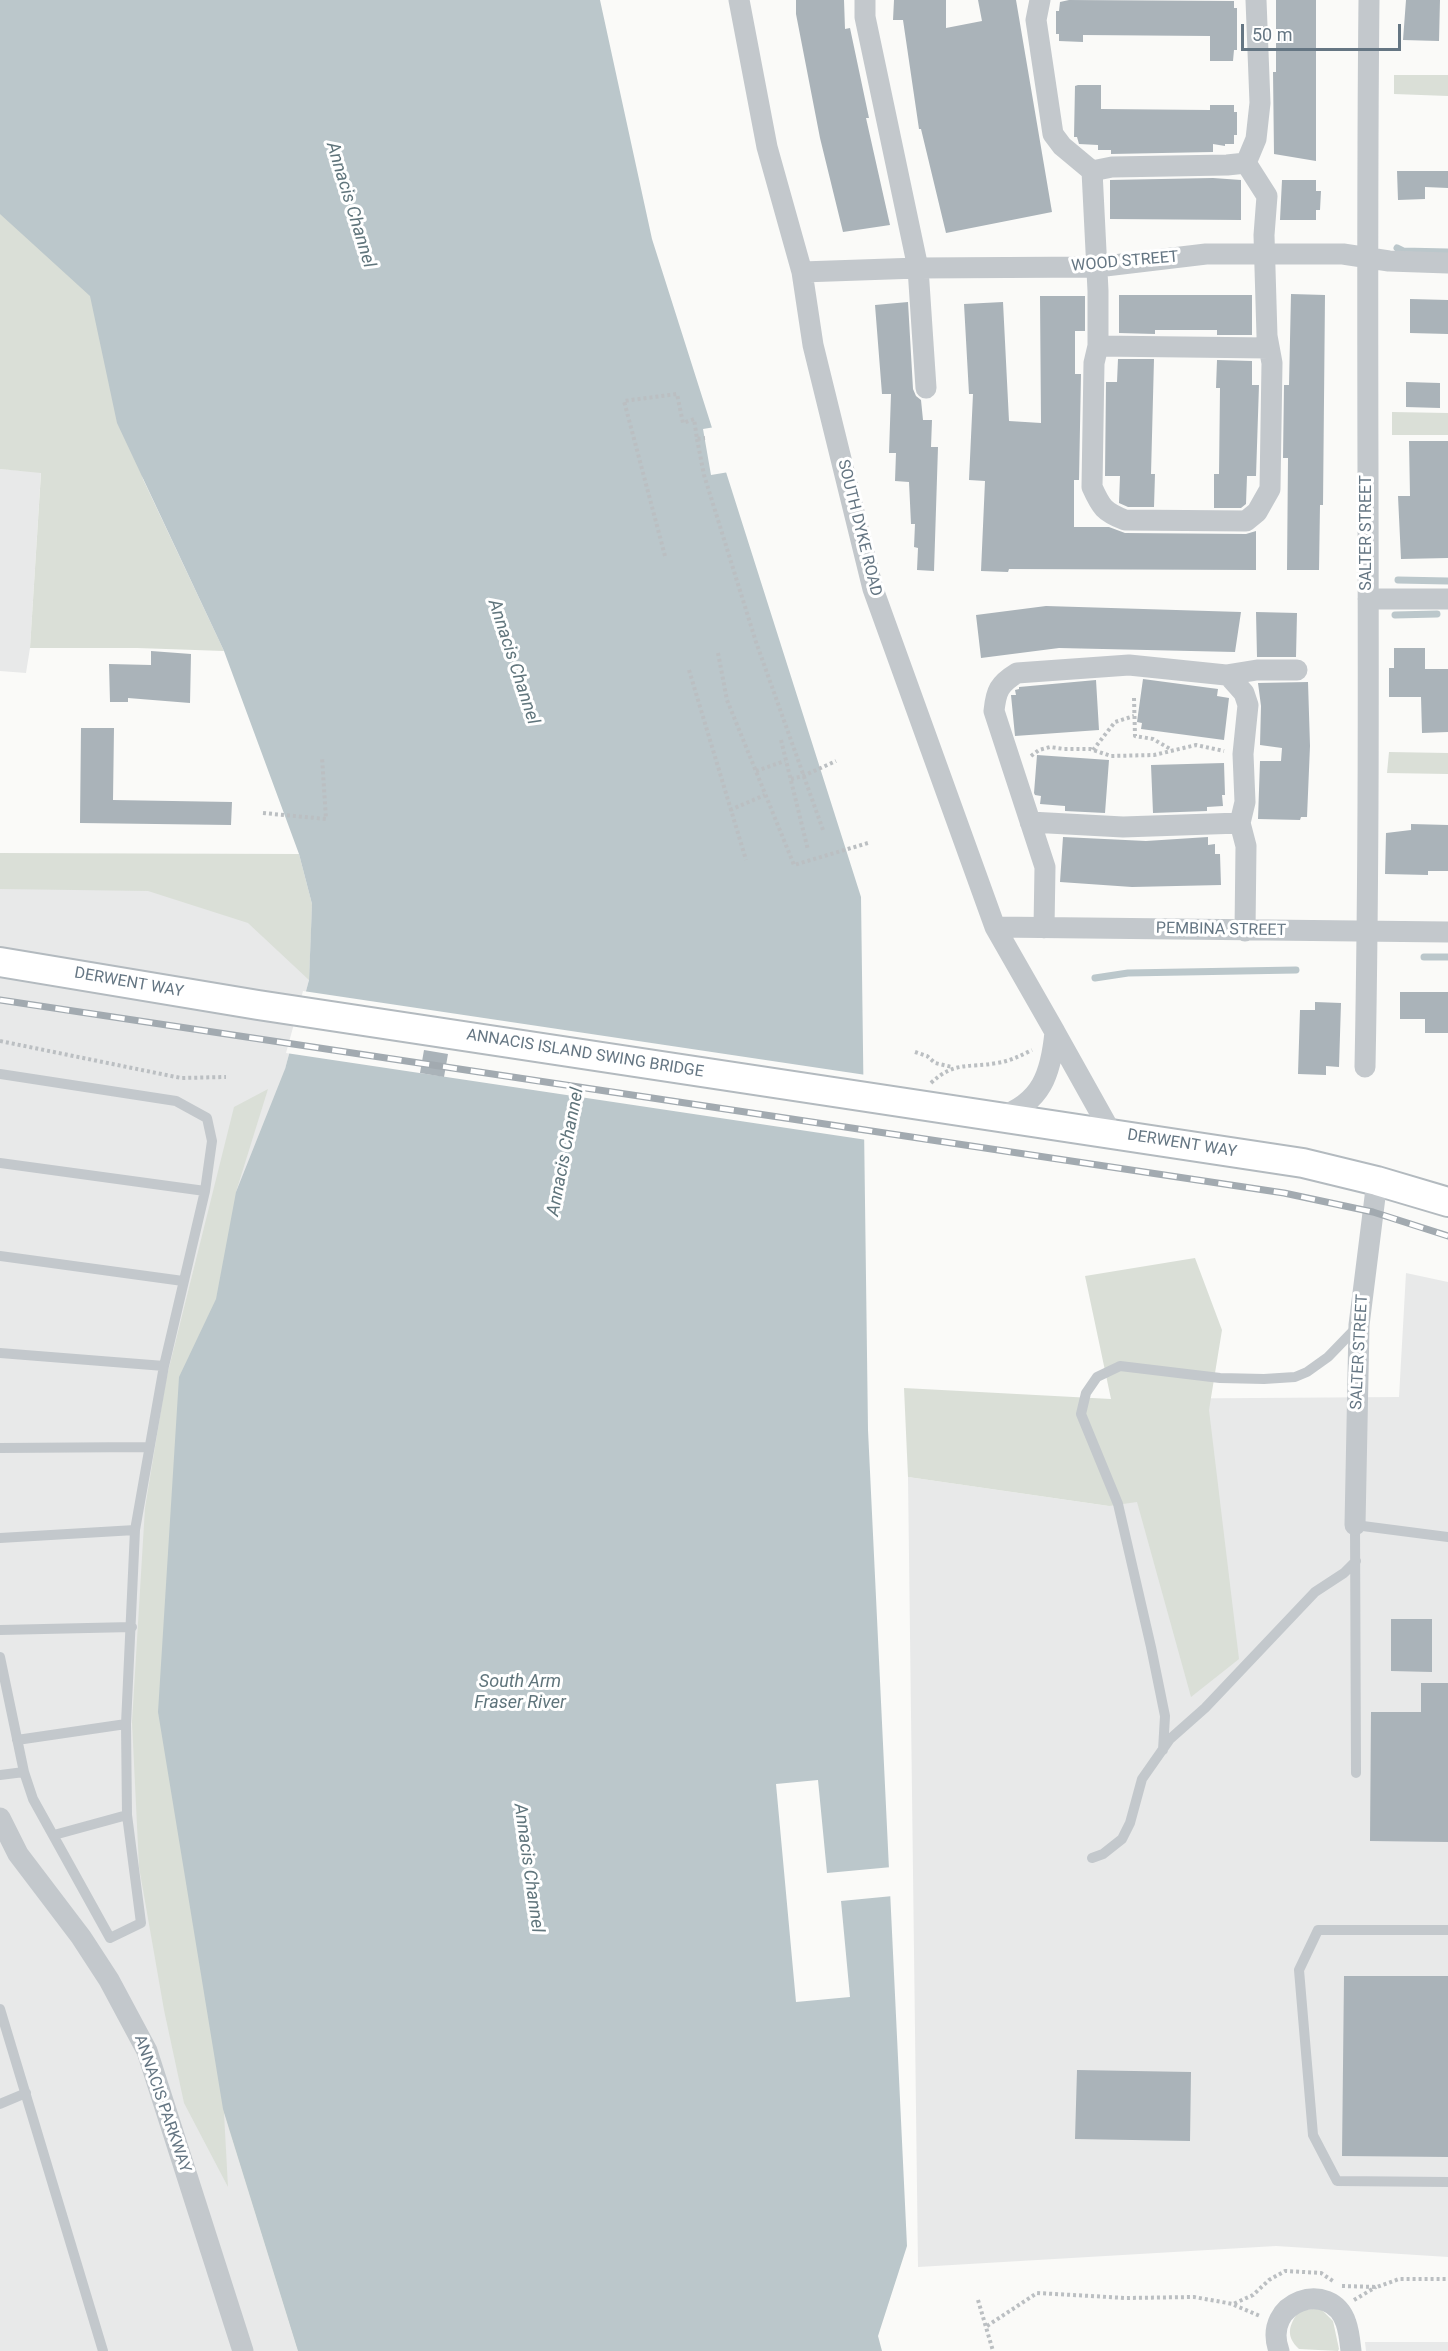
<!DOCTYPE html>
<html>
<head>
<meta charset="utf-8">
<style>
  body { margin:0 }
  #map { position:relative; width:1448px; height:2351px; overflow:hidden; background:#fafaf8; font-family:Roboto,sans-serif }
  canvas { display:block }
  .scale { position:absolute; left:1241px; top:24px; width:160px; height:27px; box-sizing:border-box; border:3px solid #657683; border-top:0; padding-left:8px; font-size:18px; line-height:21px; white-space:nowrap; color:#657683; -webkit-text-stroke:4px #fff; paint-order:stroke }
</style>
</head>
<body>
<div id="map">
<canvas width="1448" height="2351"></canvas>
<div class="scale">50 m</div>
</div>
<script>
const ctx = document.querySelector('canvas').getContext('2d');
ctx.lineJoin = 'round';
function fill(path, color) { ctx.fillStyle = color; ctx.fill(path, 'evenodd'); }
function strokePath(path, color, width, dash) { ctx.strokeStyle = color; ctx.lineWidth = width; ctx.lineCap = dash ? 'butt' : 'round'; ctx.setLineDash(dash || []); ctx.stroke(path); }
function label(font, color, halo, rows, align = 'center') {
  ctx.font = font + ' Roboto,sans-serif'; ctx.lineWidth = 6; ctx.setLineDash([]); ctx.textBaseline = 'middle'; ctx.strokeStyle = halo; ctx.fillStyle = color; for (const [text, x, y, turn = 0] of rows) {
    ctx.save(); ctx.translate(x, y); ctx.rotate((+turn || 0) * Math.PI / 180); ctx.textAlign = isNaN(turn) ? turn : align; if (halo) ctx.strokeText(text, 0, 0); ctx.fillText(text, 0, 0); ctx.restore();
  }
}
fill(new Path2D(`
  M0 469 41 472 30 648 26 673 0 671Z
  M0 853 312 904 309 980 285 1069 223 2109 298 2351H0Z
  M1406 1273 1448 1282V2257L1276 2246 918 2267 908 1477 1109 1506 1111 1399 1399 1397Z
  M1365 2342H1448V2351H1366Z`), '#e8e9e9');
fill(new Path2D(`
  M0 0H44L143 479 224 651 137 648H30L41 473 0 469Z
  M1394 75H1448V96L1394 94Z
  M1392 412 1448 413V435H1392Z
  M1389 752 1448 753V774L1387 773Z
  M0 853 299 854 312 904 309 980 248 923 148 891 0 889Z
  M268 1089 236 1192 298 2351 224 2113 228 2187 184 2103 164 2010 139 1867 132 1722 145 1508 166 1380 234 1107Z
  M1195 1258 1222 1330 1209 1410 1239 1659 1191 1697 1137 1502 1109 1506 908 1477 904 1388 1111 1399 1085 1276Z
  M1320 2308 1333 2321 1339 2349 1338 2351 1299 2349C1285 2336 1289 2325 1299 2311Z`), '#dadfd7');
fill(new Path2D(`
  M0 0H600L652 239 861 897 868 1430 907 2246 878 2336 882 2351H298L223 2109 158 1712 179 1377 216 1299 236 1192 285 1069 309 980 312 904 299 854 224 651 117 423 90 296 0 214Z`), '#bbc7cb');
fill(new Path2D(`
  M715 427 729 472 711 475 703 429Z
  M303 991 866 1075 867 1140 286 1053Z
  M818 1780 827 1873 892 1867 893 1896 841 1901 850 1997 796 2002 776 1784Z`), '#fafaf8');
strokePath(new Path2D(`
  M1397 248 1403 251 1448 252
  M1398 580 1448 581
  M1395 615 1437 614
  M1424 957H1448
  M1095 978 1128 973 1296 970`), '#bbc7cb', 7);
fill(new Path2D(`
  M796 0H844L845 29 850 28 869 118H866L890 225 843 232 820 138 796 14Z
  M894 0H946V28L982 21 978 0H1016L1052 212 946 233 921 129H919L903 20H893Z
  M1069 0 1234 1V8H1237V50H1234L1233 61H1210V36L1083 35V42L1059 41V34H1056V11H1059L1060 2Z
  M1276 0H1316V161L1274 154 1273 72H1276Z
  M1406 0H1440L1439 41 1403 40Z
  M1078 85H1101V109L1210 110V105H1234V112H1237V135H1234V144H1225V146L1213 144V152L1111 154V150H1098V145L1079 144 1077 137H1074L1075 86Z
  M1397 171H1448V188L1425 187V199L1398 200Z
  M1213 178 1241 180V220L1110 219V180Z
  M1282 180H1316V191H1321L1320 210H1316V220H1280Z
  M1291 294 1325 295 1323 505H1320L1319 570H1287L1288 458H1283L1284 385H1289Z
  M1119 295H1252V335H1217V330H1155V334L1119 333Z
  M1040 296H1085V331H1075V374H1081L1079 480H1074V527H1109L1125 533 1246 534 1256 531V570L1009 569 1008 572 981 571 985 481 969 480 973 394H969L964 304 1003 302 1009 421 1041 423Z
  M1410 299 1448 300V334L1410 333Z
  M908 302 913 389 916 396 921 400 923 420H932L931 447H938L934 571 917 570 918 548 914 547 915 524H911L909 482 895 481 896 453H889L891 394H882L875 305Z
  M1118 359H1154L1151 474H1155L1154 507H1128L1119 503 1120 476H1105L1106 382H1117Z
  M1217 360 1252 361V385H1259L1256 476H1247L1246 504 1241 508H1214V474H1219L1220 388H1216Z
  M1406 382 1440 383V408L1406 407Z
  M1409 441H1448V558L1401 559 1398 496H1410Z
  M1046 606 1241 612 1235 652 1059 648 981 658 976 615Z
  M1256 612 1297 613 1296 657H1257Z
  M1394 648H1425V669H1448V732L1422 733 1421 697H1389V668H1394Z
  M151 651 191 654 190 703 128 698V702H110L109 664 151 665Z
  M1143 679 1218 689 1217 696 1229 698 1224 740 1141 729 1142 723 1137 722Z
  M1096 680 1099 730 1015 736 1011 695H1016L1015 690 1019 689V687Z
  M1308 682 1310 746 1307 817H1301L1300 820 1258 819 1260 761H1281L1282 748 1260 745 1261 706 1258 683Z
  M81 728H114L113 800 232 802 231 825 80 823Z
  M1037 755 1109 760 1105 813 1065 811V806L1040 804 1041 796 1035 795 1034 793Z
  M1224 763 1225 795H1222L1223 806 1207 807V811L1153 813 1151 765Z
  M1411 824 1448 825V871H1428V875L1385 874 1386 833 1411 830Z
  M1063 837 1146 841 1208 837V845L1215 844V854H1220L1221 885 1132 887 1060 882Z
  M1400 992H1448V1033H1425V1019H1400Z
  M1315 1002 1341 1003 1339 1067 1326 1066V1075L1298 1074 1300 1010H1315Z
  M424 1050 448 1054 444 1077 420 1073Z
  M1391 1619H1432V1672L1391 1671Z
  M1421 1683H1448V1842L1370 1841 1371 1712H1421Z
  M1344 1976H1448V2157L1342 2156Z
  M1077 2070 1191 2072 1190 2141 1075 2139Z`), '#aab3b9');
const secondary = new Path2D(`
  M0 962 258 1005 1303 1163 1377 1181 1448 1202`);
strokePath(secondary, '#b3babf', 32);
strokePath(new Path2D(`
  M697 439 704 475 756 642 823 830
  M665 556 624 401 677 394 683 423 694 419 697 439 705 438
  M718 653 727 700 794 865 868 843
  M689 670 746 860
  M1134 698 1135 736 1153 739 1172 750
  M781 740 808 850
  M1093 750 1115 722 1134 716
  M1031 756 1039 750 1050 747 1064 749H1090L1111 756 1154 755 1196 745 1224 751
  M756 771 785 761
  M791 779 803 776 836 761
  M730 810 765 795
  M263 813 326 819 322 757
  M0 1041 181 1078 226 1077
  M915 1052 927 1056 935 1063 952 1067
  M931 1083C954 1061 969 1068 997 1063 1010 1061 1020 1056 1032 1050
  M1342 2286 1377 2287 1399 2279H1448
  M978 2300 993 2351
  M1354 2300 1376 2287
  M1234 2305 1260 2316
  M987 2326 1037 2293 1126 2298 1194 2297 1233 2304 1253 2295 1269 2280 1285 2271 1321 2273 1333 2281`), '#bbbfc2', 4, [3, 3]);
strokePath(new Path2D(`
  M0 1074 176 1101 207 1118 212 1141 205 1191 164 1366 135 1530 126 1724 127 1815
  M0 1163 205 1191
  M0 1256 183 1281
  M0 1353 164 1366
  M0 1448 148 1447
  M0 1538 135 1530
  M0 1630 132 1627
  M0 1657 24 1772 33 1799 110 1938 141 1923 127 1815 54 1835
  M17 1740 126 1724
  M1163 1750 1165 1716 1151 1647 1118 1504 1081 1414 1086 1393 1097 1377 1120 1366 1220 1378 1264 1379 1295 1377 1307 1372 1328 1357 1358 1326
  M1356 1773 1355 1525 1448 1537
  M0 1775 24 1772
  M1092 1858 1103 1854 1122 1839 1130 1823 1142 1779 1170 1739 1205 1708 1315 1592 1344 1573 1356 1561
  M1448 1930H1318L1299 1970 1313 2135 1337 2181 1448 2182
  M0 2009 103 2351
  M0 2104 26 2093`), '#c3c8cc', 10);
strokePath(new Path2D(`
  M739 0 767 147 802 272 813 345 873 589 995 927 1055 1032
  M865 0V17L918 268 926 388
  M1040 0 1036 20 1053 134 1062 146 1092 171 1098 291V346L1094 363 1092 487C1101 507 1104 512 1125 520L1246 521 1257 512 1270 489 1272 363 1267 336 1264 235 1267 196 1246 163 1256 139 1260 103 1256 0
  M1092 171 1112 167 1227 165 1246 163
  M802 272 918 268 1097 267 1206 254H1343L1389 261 1448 263
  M1098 346 1269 348
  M1368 599H1448
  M1228 675 1244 693 1248 705 1243 754 1245 802 1240 823 1246 846 1245 931
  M1030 822 1123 827 1240 823
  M995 927 1448 932
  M1044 928 1045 867 994 711C996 691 999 684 1017 673L1129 665 1226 675 1257 670H1297
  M1365 1067C1372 711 1365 356 1369 0
  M999 1117C1042 1103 1051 1073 1055 1032L1112 1134
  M1355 1525 1359 1325 1377 1181
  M0 1818 18 1854 81 1937 109 1980 147 2051 243 2351
  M1279 2351C1261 2301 1331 2278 1346 2323 1349 2331 1350 2342 1351 2351`), '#c3c8cc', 21);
strokePath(secondary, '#fff', 28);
const rail = new Path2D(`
  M0 1000 1284 1193 1373 1212 1448 1236`);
strokePath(rail, '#a2aab0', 7);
strokePath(rail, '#fff', 4.5, [14]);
label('16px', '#657683', '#fff', [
  ["WOOD STREET",1125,262,-5],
  ["SOUTH DYKE ROAD",859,528,76],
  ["SALTER STREET",1367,533,-90],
  ["PEMBINA STREET",1221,930,1],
  ["DERWENT WAY",129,983,10],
  ["ANNACIS ISLAND SWING BRIDGE",585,1054,9],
  ["DERWENT WAY",1182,1144,9],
  ["SALTER STREET",1360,1352,-87],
  ["ANNACIS PARKWAY",162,2104,71]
]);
label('italic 18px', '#60757c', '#fff', [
  ["Annacis Channel",350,205,73],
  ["Annacis Channel",513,662,72],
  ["Annacis Channel",566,1152,-79],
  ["South Arm",520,1682],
  ["Fraser River",520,1703],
  ["Annacis Channel",528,1868,82]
]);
</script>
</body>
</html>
